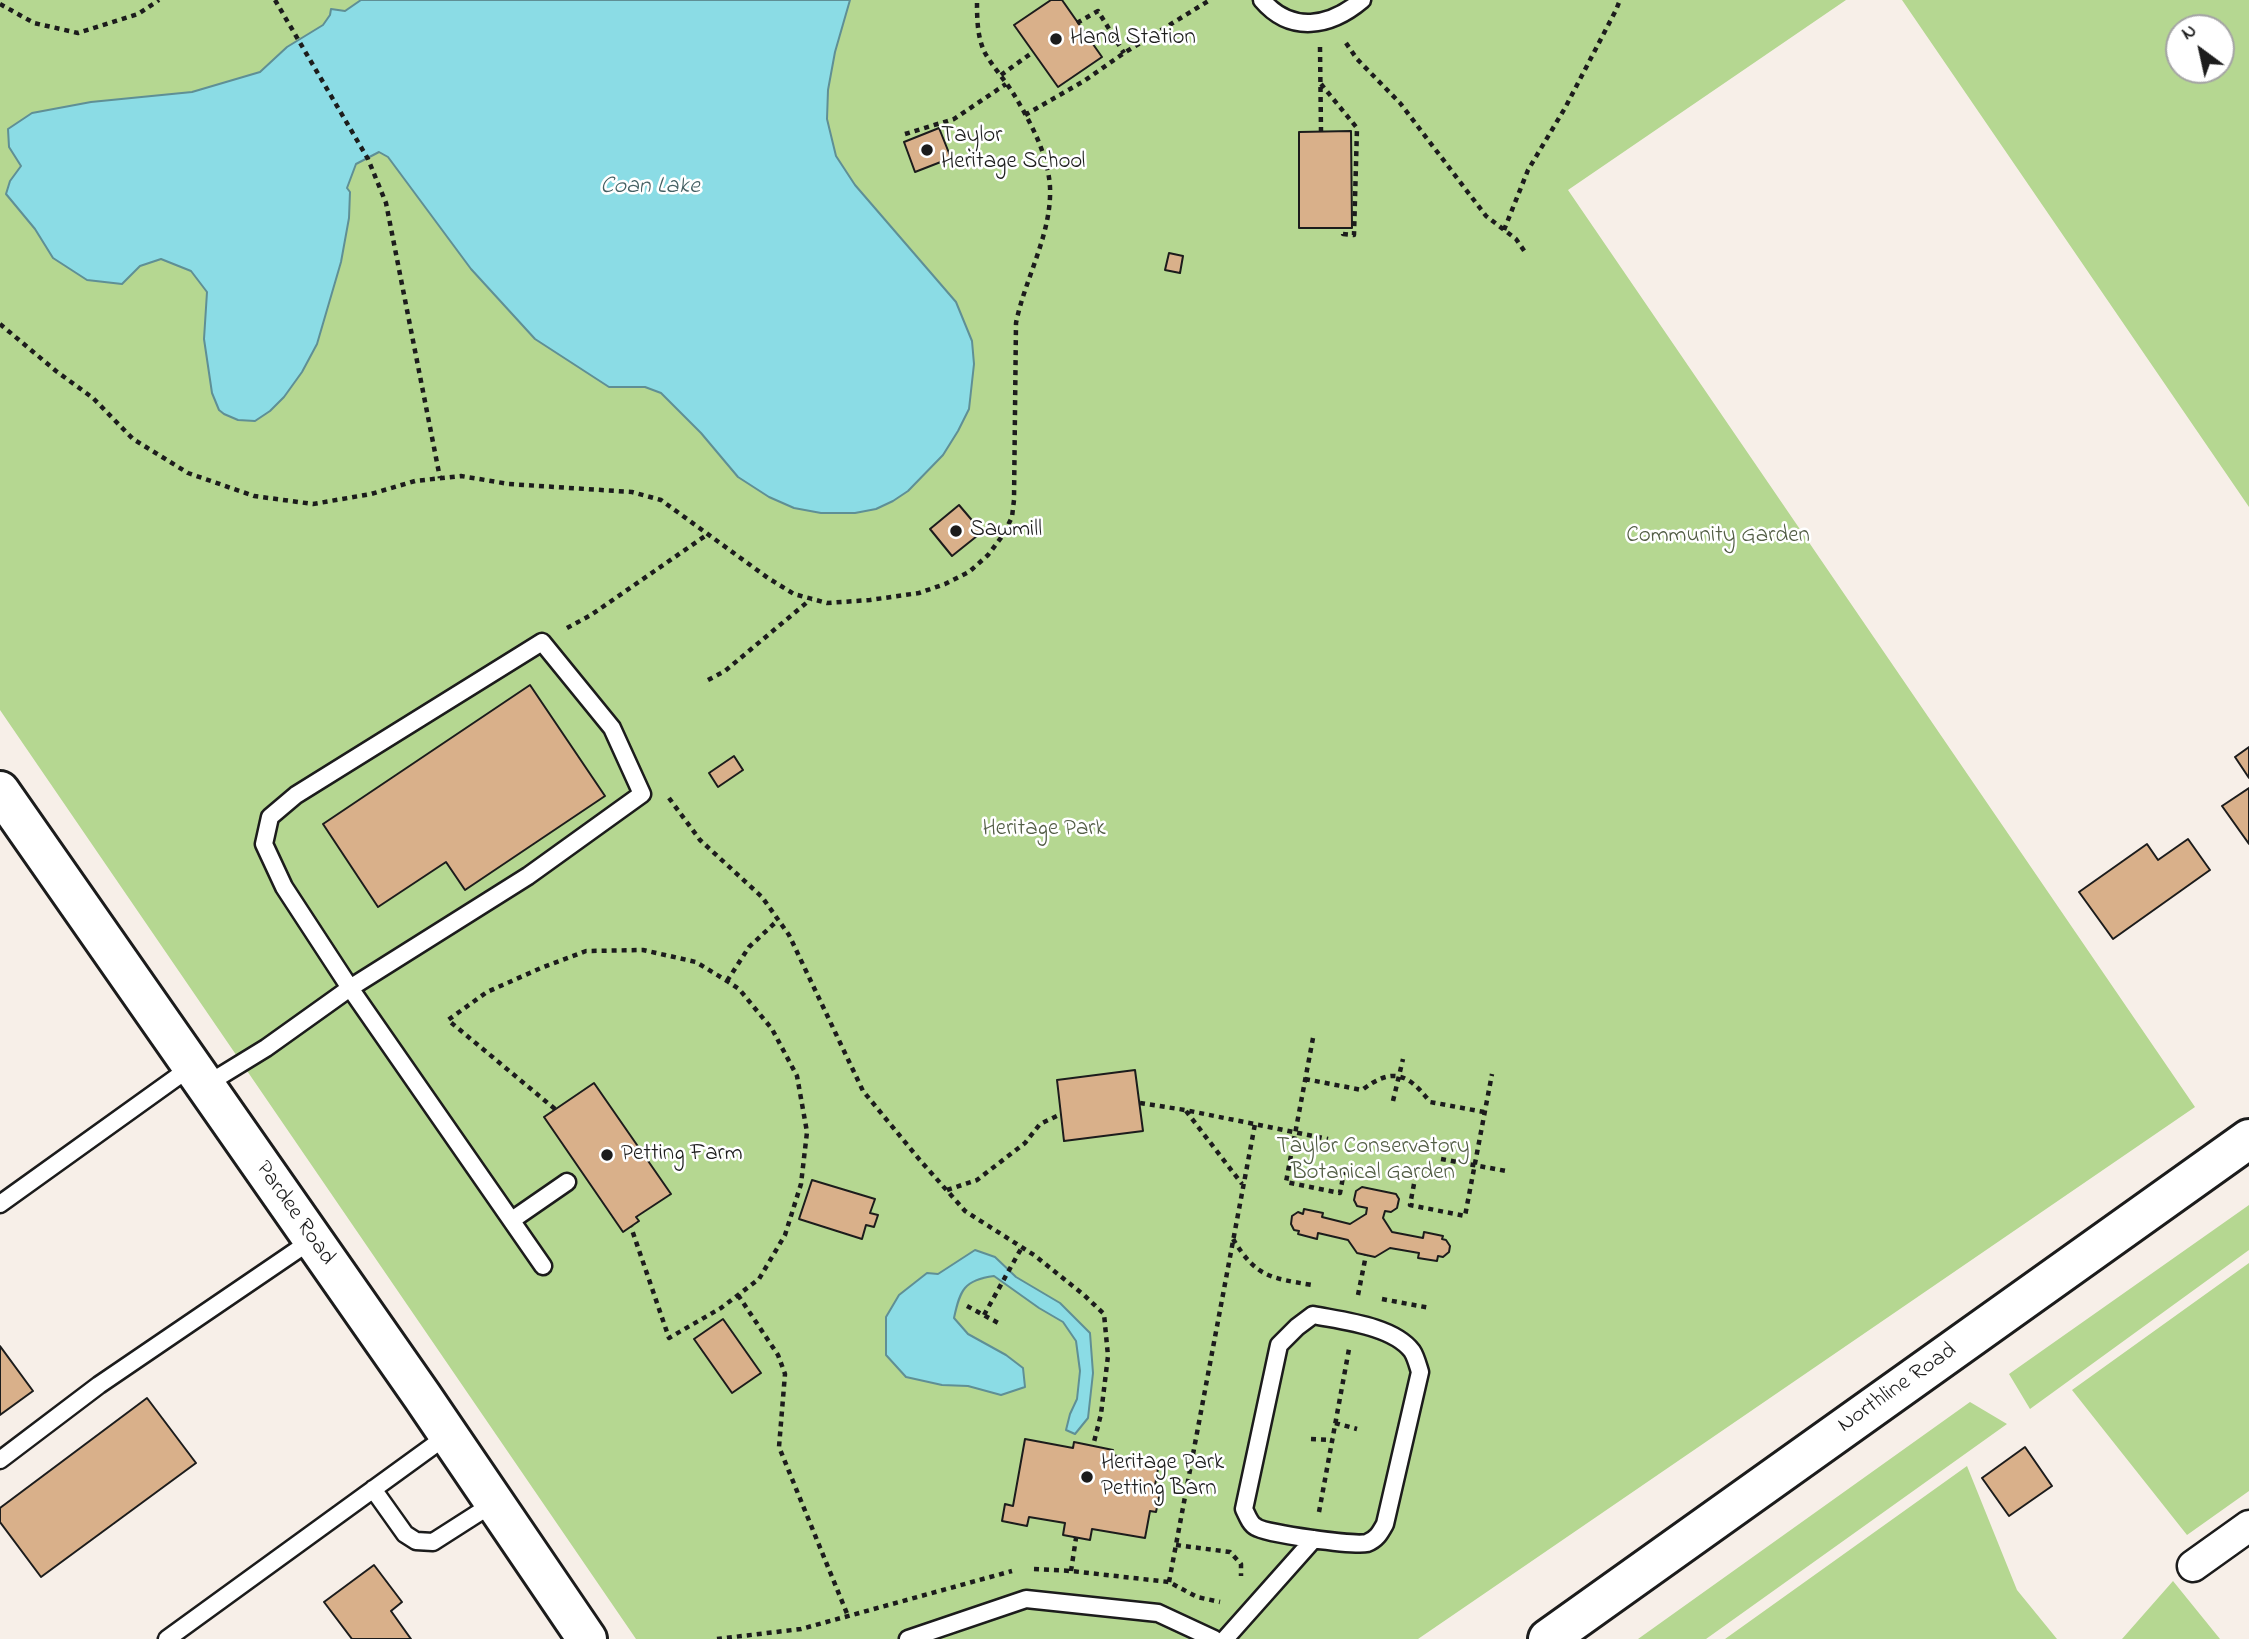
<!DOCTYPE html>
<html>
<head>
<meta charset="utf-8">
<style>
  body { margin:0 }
  #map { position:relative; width:2249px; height:1639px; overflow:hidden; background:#f7efe8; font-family:"Indie Flower",sans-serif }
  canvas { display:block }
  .north { position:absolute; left:2165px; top:14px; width:70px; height:70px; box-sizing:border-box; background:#fff; border:2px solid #a4a4a4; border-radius:50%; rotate:327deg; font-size:19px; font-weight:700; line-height:28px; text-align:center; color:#1c1c1c }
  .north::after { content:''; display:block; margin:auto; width:24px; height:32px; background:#1c1c1c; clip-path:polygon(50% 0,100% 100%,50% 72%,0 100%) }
</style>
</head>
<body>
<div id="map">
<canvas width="2249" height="1639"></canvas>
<div class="north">N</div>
</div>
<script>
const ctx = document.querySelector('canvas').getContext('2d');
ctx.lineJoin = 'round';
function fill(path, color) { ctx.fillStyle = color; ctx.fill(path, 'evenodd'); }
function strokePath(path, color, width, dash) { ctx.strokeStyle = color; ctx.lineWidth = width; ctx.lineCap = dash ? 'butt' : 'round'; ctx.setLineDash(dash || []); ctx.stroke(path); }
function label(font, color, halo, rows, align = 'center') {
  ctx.font = font + ' "Indie Flower",sans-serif'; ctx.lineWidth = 5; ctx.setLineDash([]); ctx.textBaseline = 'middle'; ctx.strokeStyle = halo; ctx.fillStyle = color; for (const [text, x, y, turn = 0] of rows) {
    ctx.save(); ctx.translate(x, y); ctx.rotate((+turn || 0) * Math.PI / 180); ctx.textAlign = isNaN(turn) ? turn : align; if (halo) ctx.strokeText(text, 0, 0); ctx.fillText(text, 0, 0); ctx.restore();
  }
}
fill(new Path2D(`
  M0 0H1846L1568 190 2195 1107 1418 1639H636L0 710Z
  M1902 0H2249V507ZM2179 28H2221V70H2179Z
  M2249 1205V1250L2030 1409 2009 1374Z
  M2249 1263V1491L2187 1535 2072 1390Z
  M1970 1402 2007 1424 1706 1639H1638Z
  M1967 1466 2017 1590 2057 1639H1725Z
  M2173 1581 2220 1639H2122Z`), '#b5d791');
const water = new Path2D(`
  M361 0H850L835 52 828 90 827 119 836 156 855 185 956 302 972 341 974 364 969 409 958 431 943 455 908 491 893 501 876 509 855 513H821L794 508 769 497 738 477 701 433 661 393 645 387H609L535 339 471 269 388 157 379 152 356 164 347 188 350 192 349 218 341 262 317 344 302 372 284 397 270 411 255 421 238 420 224 414 219 410 212 393 204 339 207 292 191 271 161 259 140 266 122 284 87 280 53 258 35 229 6 194 10 181 21 166 9 147 8 129 32 113 91 102 192 92 260 72 287 47 323 25 330 15 331 9 345 11Z
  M975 1250 995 1257 1016 1277 1060 1303 1090 1333 1093 1373 1088 1418 1075 1434 1066 1430 1070 1414 1077 1399 1080 1371 1076 1341 1063 1322 1039 1308 994 1276C964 1280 960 1290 954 1318L968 1334 1006 1355 1023 1368 1025 1387 1001 1395 968 1386 942 1385 906 1377 886 1355V1317L899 1295 927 1273 938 1274Z`);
fill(water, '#8bdce5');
strokePath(water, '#5f8f95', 2);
const building = new Path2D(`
  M1051 0H1062L1102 57 1058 87 1014 25Z
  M939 128 951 158 915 172 904 142Z
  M1351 131 1352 228H1299V132Z
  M1169 253 1183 256 1180 273 1165 270Z
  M959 505 982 532 952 556 930 529Z
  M530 685 605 796 465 890 446 862 378 907 323 824Z
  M2249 747V778L2235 757Z
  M734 756 743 770 718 787 709 773Z
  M2249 788V844L2222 806Z
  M2188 839 2210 870 2113 939 2079 892 2147 844 2158 860Z
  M1135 1070 1143 1131 1064 1141 1057 1080Z
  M594 1083 671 1194 636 1217 639 1221 623 1232 544 1117Z
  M812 1180 875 1199 870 1213 878 1215 874 1227 866 1225 862 1239 799 1219Z
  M1362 1187 1396 1194 1399 1199 1397 1208 1391 1212 1385 1211 1383 1218 1392 1232 1423 1238 1424 1232 1443 1236 1442 1239 1446 1240 1450 1246 1449 1252 1443 1257 1438 1256 1437 1261 1418 1258 1419 1253 1390 1248 1375 1257 1357 1253 1348 1240 1318 1233 1317 1239 1298 1234 1299 1231 1294 1230 1291 1224 1292 1216 1298 1212 1303 1214 1304 1209 1323 1213 1322 1217 1350 1224 1366 1214 1367 1208 1357 1206 1354 1200 1356 1191Z
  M723 1319 761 1373 732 1393 694 1339Z
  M0 1346 33 1391 0 1415Z
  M147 1398 196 1463 41 1577 0 1522V1508Z
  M1025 1439 1073 1448 1074 1442 1113 1450 1112 1455 1159 1463 1154 1491 1160 1492 1156 1512 1150 1511 1145 1538 1092 1529 1090 1540 1063 1535 1065 1523 1029 1517 1027 1526 1002 1521 1005 1504 1013 1506Z
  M2025 1447 2052 1486 2009 1516 1982 1478Z
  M374 1565 402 1602 391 1611 411 1639H352L324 1602Z`);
fill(building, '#d9b08a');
strokePath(building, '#1c1c1c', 2);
const service = new Path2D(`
  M1262 0C1291 34 1330 27 1362 0
  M204 1086 266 1048 350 988 528 876 642 794 612 728 542 642 296 795 270 817 264 844 284 887 350 988 543 1266
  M0 1204 191 1067
  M512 1220 567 1182
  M1313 1315C1343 1321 1393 1326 1412 1351 1416 1357 1418 1366 1420 1372L1385 1524C1380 1533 1377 1539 1367 1543 1355 1546 1266 1534 1256 1527 1250 1524 1247 1515 1244 1509L1279 1345 1297 1327Z
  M0 1460 99 1385 312 1240
  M373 1489 405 1534 416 1541 433 1542 494 1503
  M167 1639 448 1435
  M908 1639 1026 1599 1158 1613 1214 1639
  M1225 1639 1314 1539`);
const minor = new Path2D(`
  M2193 1566 2249 1526`);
const secondary = new Path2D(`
  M0 791 422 1396 587 1639
  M1548 1639 2249 1139`);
strokePath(service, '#1c1c1c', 21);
strokePath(minor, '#1c1c1c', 35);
strokePath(secondary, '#1c1c1c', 44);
strokePath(new Path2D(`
  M275 0 368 159 386 203 440 478
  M0 4 34 23 78 33 138 14 159 0
  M1077 23 1098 11 1124 53
  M1346 43 1357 59 1400 103 1486 216 1516 239 1525 252
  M1320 47 1321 131
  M1001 75 1033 52
  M1321 84 1357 128 1354 235 1343 234V228
  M1025 115 1084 81 1124 53 1210 0
  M905 134 954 119 1006 84
  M1504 230 1528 170 1565 108 1616 10 1620 0
  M0 324 56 371 93 398 133 439 188 473 254 496 313 504 371 494 415 481 461 476 509 484 632 492 661 500 768 578 794 594 827 603 870 600 919 593 945 584 969 572 988 555 1003 535 1012 517 1014 500 1016 323C1025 278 1052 234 1050 187 1048 154 1030 121 1013 93 1004 79 993 67 985 53 977 37 977 18 977 0
  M567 628 591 615 708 534
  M708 680 725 671 811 599
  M669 798 700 840 762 897 789 935 863 1091 919 1159 965 1211 1034 1255 1084 1295 1104 1314 1108 1356 1101 1414 1093 1446
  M727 981 749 947 778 920
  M1313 1038 1286 1182 1340 1193 1344 1172
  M1305 1079 1362 1090C1392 1067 1408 1073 1430 1102L1484 1112
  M1393 1101 1403 1059
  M1140 1103 1185 1110 1328 1139
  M555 1109 448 1020 487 992 541 968 586 951 643 950 696 962 727 981 739 989 772 1029 797 1076 807 1132 801 1184 785 1235 759 1279 721 1308 669 1338 631 1227
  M1186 1111 1242 1184
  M1441 1159 1506 1171
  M1414 1184 1410 1205 1465 1216 1492 1074
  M947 1190 977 1180 1025 1143 1040 1124 1061 1114
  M1233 1239C1256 1277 1270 1278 1312 1285
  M738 1295 778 1355 785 1374 779 1447 848 1616
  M1358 1295 1366 1255
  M1382 1299 1430 1308
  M967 1306 1002 1325
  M984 1315 1022 1247
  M1335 1423 1357 1429
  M1311 1439 1332 1440
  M1319 1512 1349 1349
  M1176 1545 1230 1552 1241 1564V1576
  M1034 1569 1071 1571 1169 1582 1197 1597 1220 1602
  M1071 1571 1076 1538
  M1169 1582 1255 1124
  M717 1639 801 1629 1012 1571`), '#1c1c1c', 4.5, [5, 5]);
strokePath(service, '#fff', 16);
strokePath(minor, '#fff', 30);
strokePath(secondary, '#fff', 38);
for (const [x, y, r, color] of [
  [1056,39,7,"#1c1c1c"],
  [927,150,7,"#1c1c1c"],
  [956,531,7,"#1c1c1c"],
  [607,1155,7,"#1c1c1c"],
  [1087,1477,7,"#1c1c1c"]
]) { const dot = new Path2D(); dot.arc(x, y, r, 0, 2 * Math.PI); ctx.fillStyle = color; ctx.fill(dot); strokePath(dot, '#fff', 2.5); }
label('23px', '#1c1c1c', '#fff', [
  ["Hand Station",1070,39],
  ["Taylor",941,137],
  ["Heritage School",941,163],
  ["Sawmill",970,531],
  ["Petting Farm",621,1155],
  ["Heritage Park",1101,1464],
  ["Petting Barn",1101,1490]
], 'left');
label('23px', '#525d45', '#fff', [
  ["Community Garden",1718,537],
  ["Heritage Park",1044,830],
  ["Taylor Conservatory",1373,1148],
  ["Botanical Garden",1373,1174]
]);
label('23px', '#1c1c1c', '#fff', [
  ["Pardee Road",294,1214,55],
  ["Northline Road",1898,1389,-35]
]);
label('italic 24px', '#435f62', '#fff', [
  ["Coan Lake",650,188]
]);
</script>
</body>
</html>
